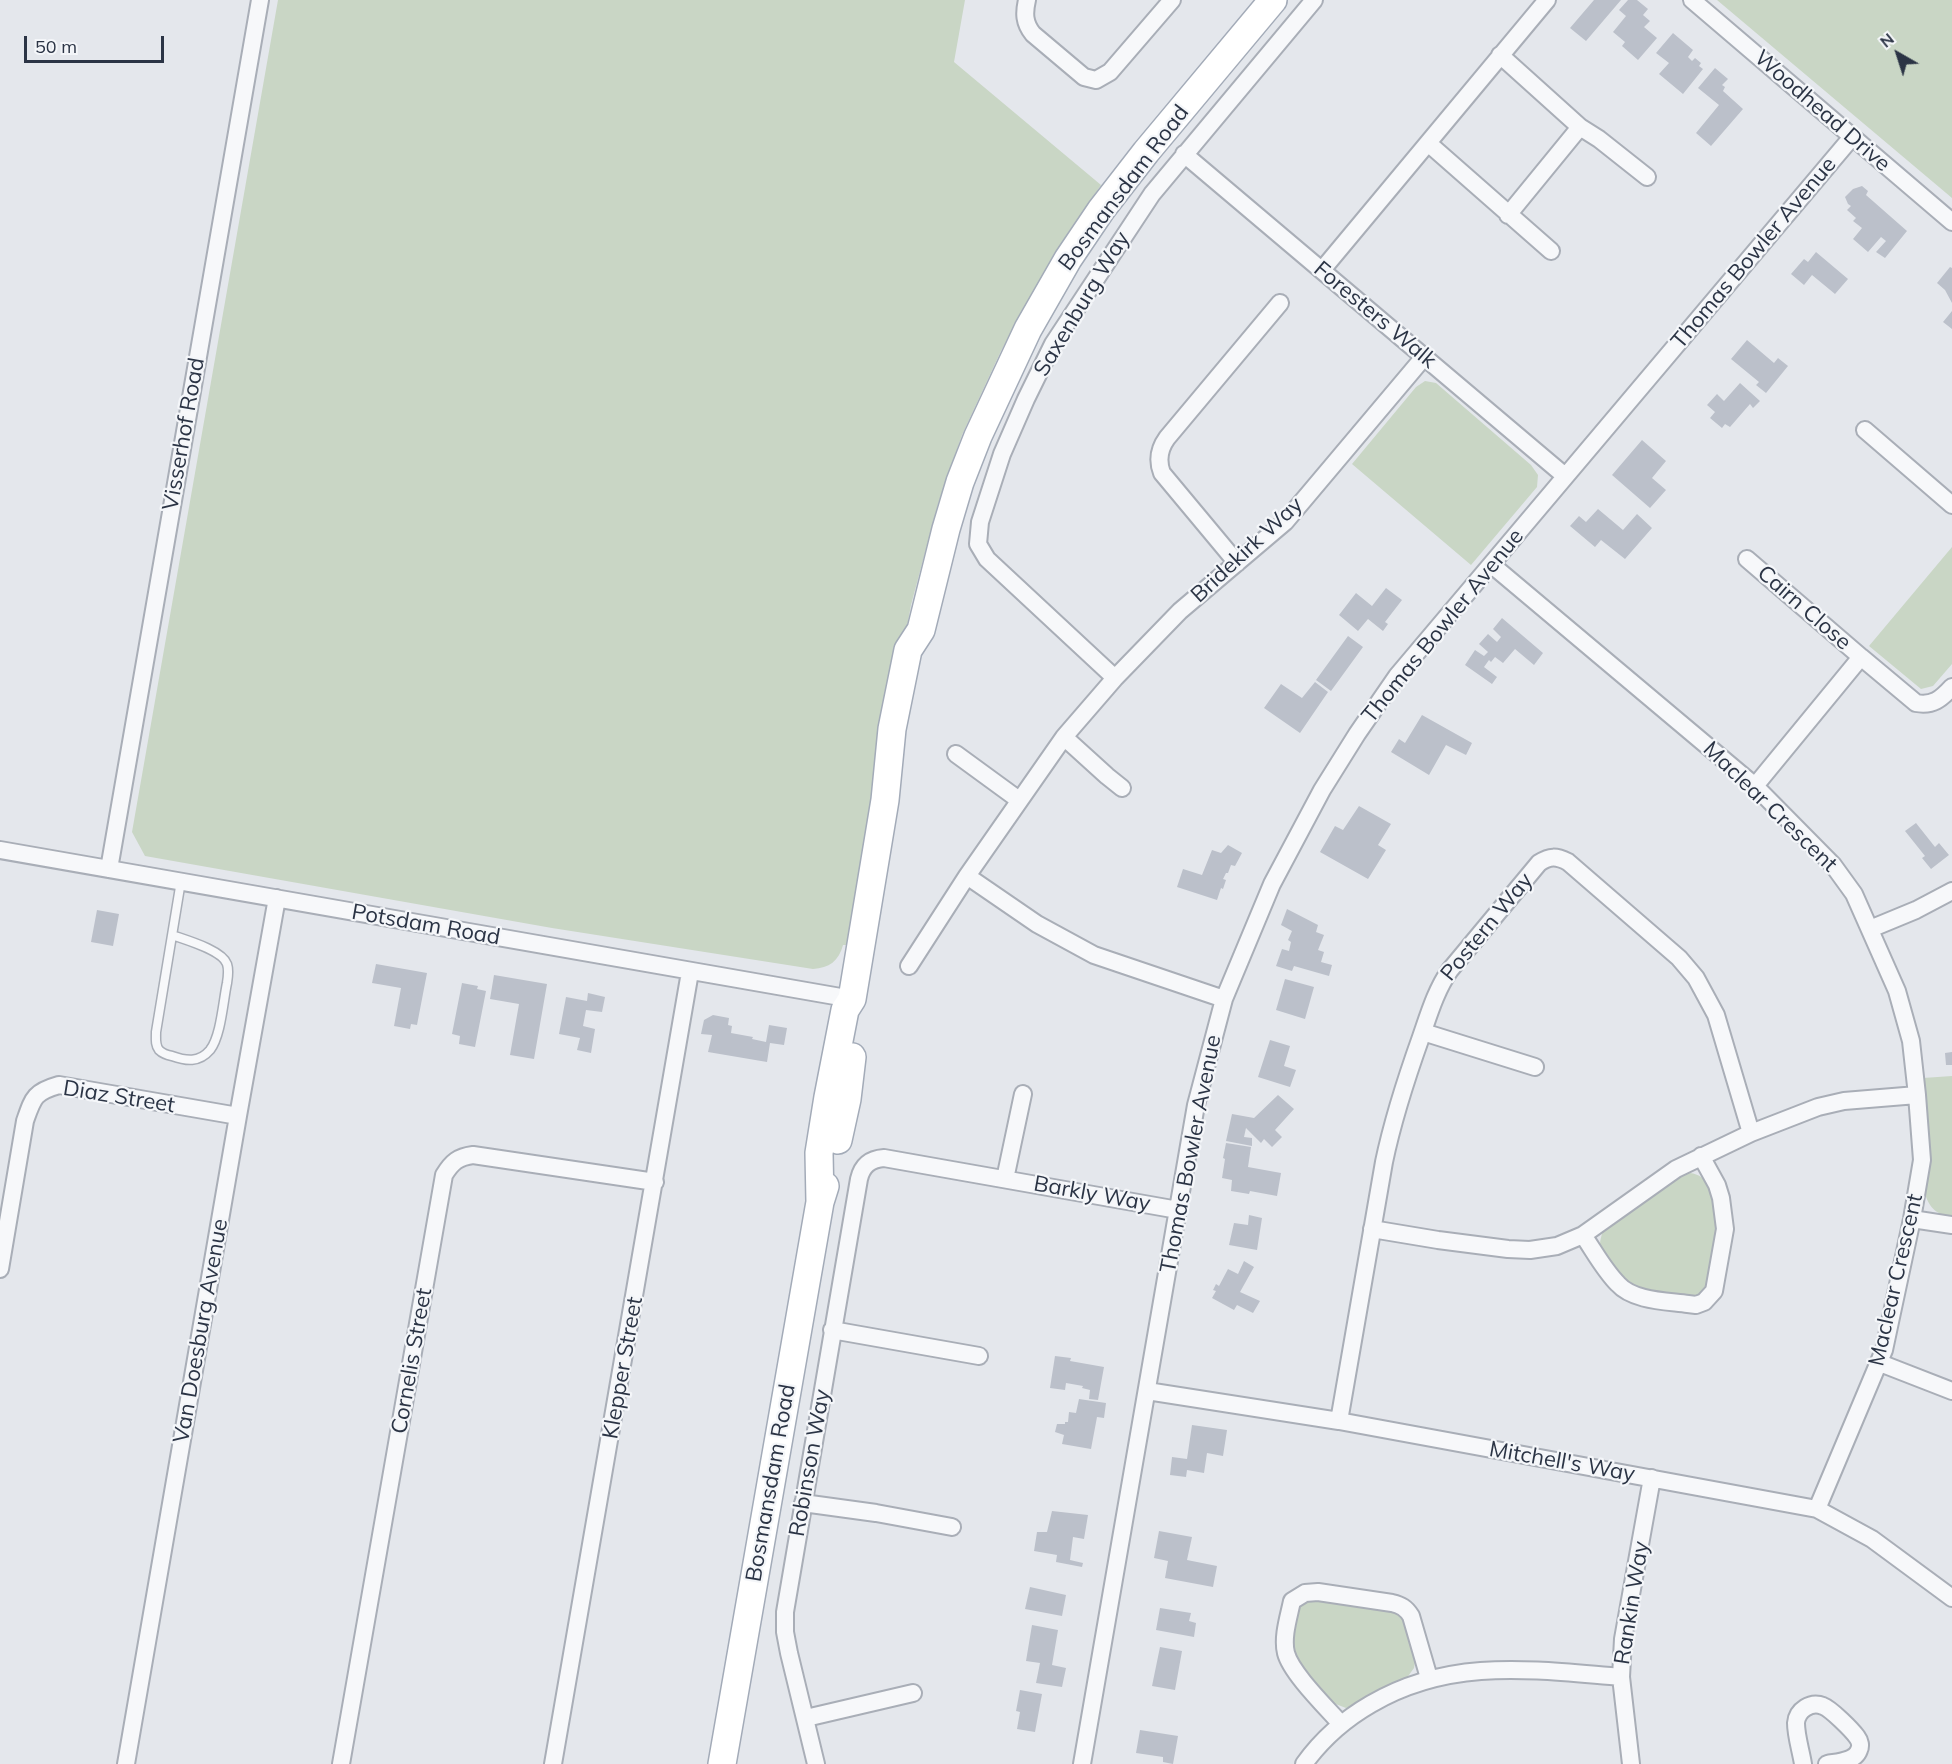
<!DOCTYPE html>
<html>
<head>
<meta charset="utf-8">
<style>
  body { margin:0 }
  #map { position:relative; width:1952px; height:1764px; overflow:hidden; background:#e4e7ec; font-family:Mulish,sans-serif }
  canvas { display:block }
  .north { position:absolute; left:1868px; top:24px; width:60px; height:60px; -webkit-text-stroke:4px #f4f6f9; paint-order:stroke; rotate:321deg; font-size:16px; font-weight:700; line-height:24px; text-align:center; color:#2b3445 }
  .north::after { content:''; display:block; margin:auto; width:21px; height:27px; background:#2b3445; clip-path:polygon(50% 0,100% 100%,50% 72%,0 100%) }
  .scale { position:absolute; left:24px; top:36px; width:140px; height:27px; box-sizing:border-box; border:3px solid #2b3445; border-top:0; padding-left:8px; font-size:18px; line-height:21px; white-space:nowrap; color:#2b3445; -webkit-text-stroke:4px #f4f6f9; paint-order:stroke }
</style>
</head>
<body>
<div id="map">
<canvas width="1952" height="1764"></canvas>
<div class="north">N</div>
<div class="scale">50 m</div>
</div>
<script>
const ctx = document.querySelector('canvas').getContext('2d');
ctx.lineJoin = 'round';
function fill(path, color) { ctx.fillStyle = color; ctx.fill(path, 'evenodd'); }
function strokePath(path, color, width, dash) { ctx.strokeStyle = color; ctx.lineWidth = width; ctx.lineCap = dash ? 'butt' : 'round'; ctx.setLineDash(dash || []); ctx.stroke(path); }
function label(font, color, halo, rows, align = 'center') {
  ctx.font = font + ' Mulish,sans-serif'; ctx.lineWidth = 4.5; ctx.setLineDash([]); ctx.textBaseline = 'middle'; ctx.strokeStyle = halo; ctx.fillStyle = color; for (const [text, x, y, turn = 0] of rows) {
    ctx.save(); ctx.translate(x, y); ctx.rotate((+turn || 0) * Math.PI / 180); ctx.textAlign = isNaN(turn) ? turn : align; if (halo) ctx.strokeText(text, 0, 0); ctx.fillText(text, 0, 0); ctx.restore();
  }
}
fill(new Path2D(`
  M278 0H965L954 62 1101 185 1053 256 1001 351 962 435 938 504 911 605 849 945H843C839 961 829 968 813 969L552 928 145 856 132 832Z
  M1717 0H1952V198Z
  M1425 381 1436 383 1531 465 1538 475 1537 487 1471 565 1352 464 1416 387Z
  M1952 547V664L1933 686 1921 689 1869 646Z
  M1952 1076V1218C1937 1214 1930 1209 1925 1194L1923 1078Z
  M1690 1173C1708 1175 1712 1192 1715 1208 1716 1215 1718 1223 1718 1231 1717 1243 1711 1285 1702 1293 1690 1302 1639 1290 1626 1282 1620 1277 1601 1251 1600 1244 1600 1239 1602 1235 1603 1230L1680 1176Z
  M1307 1599 1397 1612 1405 1620 1415 1662 1414 1668 1406 1679 1388 1686 1355 1706 1346 1708 1333 1703 1294 1660 1291 1651 1300 1606Z`), '#c9d6c5');
fill(new Path2D(`
  M1594 0H1621L1586 41 1570 28Z
  M1628 0H1637L1648 9 1643 15 1650 21 1644 27 1657 38 1638 60 1622 46 1625 42 1613 32 1626 16 1619 10Z
  M1673 33 1693 50 1688 57 1692 61 1695 58 1701 63 1699 66 1703 69 1683 94 1659 74 1669 63 1656 53Z
  M1715 68 1728 79 1722 85 1725 87 1723 91 1743 109 1711 146 1696 133 1719 105 1698 88Z
  M1862 186 1868 191 1866 195 1907 231 1885 258 1876 252 1886 241 1881 237 1868 252 1853 239 1862 228 1853 221 1856 218 1847 210 1851 206 1848 204 1845 197 1853 189Z
  M1816 252 1848 279 1835 294 1812 275 1804 285 1791 274 1804 259 1808 262Z
  M1950 267 1952 268V303L1945 290 1937 283Z
  M1952 311V329L1943 322Z
  M1747 340 1774 363 1778 358 1788 366 1766 393 1756 385 1759 382 1731 359Z
  M1740 383 1760 401 1753 408 1750 404 1730 427 1725 424 1722 428 1710 418 1715 412 1707 405 1717 394 1724 401Z
  M1642 440 1666 461 1652 478 1666 490 1650 508 1612 475Z
  M1598 509 1623 530 1637 514 1652 528 1625 559 1601 540 1595 547 1570 526 1579 516 1586 522Z
  M1386 588 1402 600 1385 622 1388 624 1383 631 1368 619 1358 631 1339 615 1356 593 1372 606Z
  M1502 618 1543 653 1534 665 1515 649 1503 663 1495 657 1491 662 1489 660 1484 667 1497 677 1492 684 1465 665 1475 650 1484 656 1488 652 1479 644 1488 634 1497 642 1501 637 1493 629Z
  M1348 636 1363 647 1331 691 1316 680Z
  M1315 682 1328 692 1300 733 1264 708 1281 684 1302 698Z
  M1422 715 1472 743 1466 755 1446 745 1429 775 1391 752 1399 739 1405 743Z
  M1359 806 1391 824 1378 845 1386 850 1368 879 1320 852 1335 826 1343 830Z
  M1916 823 1935 847 1939 843 1949 855 1931 869 1922 858 1925 856 1905 831Z
  M1228 845 1242 853 1235 866 1231 865 1228 873H1226L1223 879 1226 880 1223 889 1221 888 1217 900 1177 887 1183 869 1202 875 1212 850 1221 853Z
  M1287 909 1318 925 1316 932 1324 935 1318 950 1324 952 1321 962 1332 965 1329 976 1294 966 1292 971 1276 966 1282 949 1289 951 1291 942 1288 940 1292 931 1281 925Z
  M97 910 119 914 113 946 91 942Z
  M376 964 427 973 417 1025 411 1024 410 1029 394 1026 401 988 372 983Z
  M494 975 547 984 534 1059 510 1055 519 1004 490 999Z
  M1285 979 1314 987 1305 1019 1276 1010Z
  M462 983 478 986 477 989 486 991 475 1047 459 1044 460 1036 452 1034Z
  M588 993 605 997 602 1012 586 1010 583 1026 595 1029 591 1053 577 1050 580 1038 559 1034 566 997 587 1001Z
  M713 1015 729 1018 728 1025 732 1026 731 1033 753 1037 752 1039 766 1042 769 1025 787 1028 784 1045 770 1043 767 1062 708 1052 712 1035 701 1034 704 1020Z
  M1270 1040 1290 1046 1284 1066 1296 1070 1290 1087 1258 1077Z
  M1952 1052V1065H1946L1945 1053Z
  M1278 1095 1294 1109 1275 1130 1282 1137 1272 1147 1264 1139 1261 1143 1246 1128 1244 1137 1252 1138V1146L1226 1141 1232 1114 1254 1118Z
  M1226 1143 1251 1147 1248 1167 1281 1173 1277 1196 1250 1191 1249 1194 1231 1191 1232 1180 1222 1178 1225 1159 1223 1158Z
  M1249 1215 1262 1218 1257 1250 1229 1245 1234 1223 1248 1225Z
  M1244 1261 1254 1267 1240 1292 1260 1301 1253 1313 1237 1305 1234 1310 1212 1298 1216 1291 1213 1290 1216 1284 1219 1286 1228 1269 1238 1274Z
  M1055 1356 1071 1358 1070 1361 1104 1367 1098 1400 1089 1399 1090 1390 1082 1388 1083 1386 1066 1383 1065 1390 1050 1388Z
  M1079 1399 1106 1403 1104 1418 1097 1417 1091 1449 1062 1444 1064 1435 1055 1432 1057 1424H1065V1422H1068L1069 1412 1076 1413Z
  M1192 1425 1227 1430 1223 1456 1207 1453 1204 1473 1187 1470 1186 1477 1170 1475 1172 1457 1187 1459Z
  M1052 1511 1088 1515 1084 1539 1073 1537 1070 1560 1083 1563 1082 1567 1056 1562 1057 1555 1034 1551 1037 1532H1047Z
  M1159 1531 1192 1537 1187 1560 1217 1566 1213 1587 1165 1578 1168 1561 1154 1558Z
  M1030 1587 1066 1595 1062 1616 1025 1609Z
  M1160 1608 1191 1613 1189 1621 1196 1623 1194 1637 1156 1630Z
  M1032 1625 1058 1630 1052 1665 1066 1668 1062 1687 1036 1683 1040 1663 1026 1661Z
  M1160 1647 1182 1651 1175 1690 1152 1686Z
  M1020 1690 1042 1694 1035 1732 1017 1729 1020 1712 1016 1711Z
  M1140 1730 1178 1736 1173 1764 1163 1762V1757L1136 1753Z`), '#bbc0ca');
const service = new Path2D(`
  M172 935C186 940 222 950 227 964 229 970 228 977 227 983 223 1002 221 1036 210 1050 199 1063 186 1061 172 1056 167 1055 163 1054 159 1050 155 1045 156 1039 156 1032L181 881`);
const minor = new Path2D(`
  M1027 0C1024 13 1024 23 1033 34L1084 77 1096 80 1110 72 1172 0
  M1692 0 1952 222
  M1500 55 1580 127 1599 139 1647 177
  M1428 143 1551 251
  M1184 154 1565 476
  M1508 215 1580 127
  M1322 270 1547 0
  M1865 430 1952 505
  M1747 559 1861 657
  M1237 563 1162 473C1157 460 1159 449 1167 438L1280 303
  M1492 565 1755 786 1833 865 1854 894 1897 991 1911 1041 1917 1095 1922 1160 1912 1219 1884 1350 1817 1509
  M1115 678 987 559 978 544 980 522 1002 454 1026 399 1053 344 1152 194 1314 0
  M1064 737 1107 776 1122 788
  M956 754 1019 800
  M1755 786 1861 657 1916 703C1933 706 1941 699 1952 687
  M0 850 852 999
  M109 869 260 0
  M967 876 1037 924 1094 955 1224 999
  M1870 929 1916 910 1952 891
  M909 966 967 876 1064 737 1115 678 1180 611 1285 522 1424 357
  M1423 1032 1535 1067
  M1005 1179 1023 1094
  M1912 1219 1952 1225
  M1372 1229 1438 1240 1508 1249 1530 1250 1557 1246 1583 1235 1676 1169 1751 1133 1818 1107 1844 1101 1917 1095
  M1583 1235C1594 1251 1604 1270 1618 1284 1633 1301 1667 1301 1688 1304L1696 1305 1704 1302 1714 1291 1725 1229 1721 1198 1717 1185 1701 1156
  M0 1269 25 1121C33 1098 34 1092 59 1085L238 1116
  M832 1330 979 1356
  M1880 1363 1952 1391
  M1147 1391 1339 1421 1817 1509 1872 1539 1952 1598
  M1339 1421 1384 1162C1393 1119 1406 1079 1421 1037 1429 1014 1436 990 1450 970L1539 863C1550 856 1556 856 1568 862L1679 958 1696 978 1716 1015 1751 1133
  M803 1503 876 1513 952 1527
  M806 1718 913 1693
  M1341 1724C1327 1708 1291 1673 1286 1653 1282 1637 1289 1616 1292 1601L1305 1593 1318 1592 1392 1603C1401 1605 1406 1608 1411 1616L1429 1678
  M126 1764 238 1116 277 898
  M341 1764 444 1175C452 1162 458 1157 473 1155L655 1182
  M553 1764 690 972
  M816 1764 789 1653 785 1632V1612L859 1179C862 1166 870 1159 884 1158L1178 1210
  M1082 1764 1196 1105 1224 999 1272 884 1322 790 1357 734 1397 676 1852 137
  M1304 1764C1322 1739 1345 1719 1371 1704 1451 1657 1533 1670 1621 1677
  M1631 1764 1621 1677 1623 1639 1652 1478
  M1803 1764C1801 1751 1796 1736 1796 1723 1797 1710 1811 1701 1823 1706 1831 1709 1852 1730 1857 1737 1860 1741 1861 1746 1859 1750 1855 1762 1837 1762 1827 1764`);
const primary = new Path2D(`
  M838 1140 847 1099 852 1057
  M820 1202 819 1153 828 1097 845 1010 852 999 885 800 892 729 908 650 921 630 946 529 960 482 978 436 1028 329 1068 259 1101 210 1146 152 1273 0
  M722 1764 820 1202 825 1186`);
strokePath(service, '#a9aeb7', 11);
strokePath(minor, '#a9aeb7', 20);
strokePath(primary, '#a3abb8', 30);
strokePath(service, '#f7f8fa', 8);
strokePath(minor, '#f7f8fa', 16);
strokePath(primary, '#fff', 27);
label('22px', '#2b3445', '#f4f6f9', [
  ["Woodhead Drive",1822,111,41],
  ["Bosmansdam Road",1124,188,-53],
  ["Thomas Bowler Avenue",1754,253,-50],
  ["Saxenburg Way",1082,304,-59],
  ["Foresters Walk",1375,315,40],
  ["Visserhof Road",184,434,-80],
  ["Bridekirk Way",1247,550,-43],
  ["Cairn Close",1804,608,41],
  ["Thomas Bowler Avenue",1443,626,-51],
  ["Maclear Crescent",1770,807,44],
  ["Potsdam Road",426,925,10],
  ["Postern Way",1487,927,-51],
  ["Diaz Street",119,1097,9],
  ["Thomas Bowler Avenue",1191,1154,-79],
  ["Barkly Way",1092,1194,10],
  ["Maclear Crescent",1896,1280,-77],
  ["Van Doesburg Avenue",201,1331,-80],
  ["Cornelis Street",412,1361,-80],
  ["Klepper Street",623,1368,-80],
  ["Mitchell's Way",1562,1462,10],
  ["Robinson Way",810,1463,-80],
  ["Bosmansdam Road",771,1483,-80],
  ["Rankin Way",1632,1603,-81]
]);
</script>
</body>
</html>
